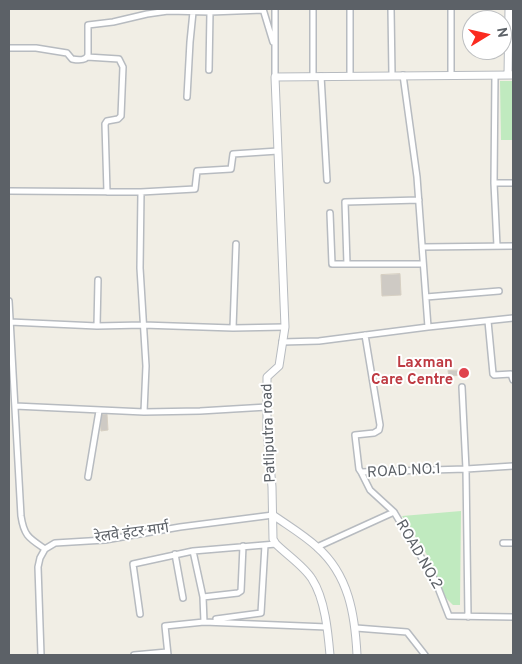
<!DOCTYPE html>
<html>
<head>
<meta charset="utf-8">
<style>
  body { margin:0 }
  #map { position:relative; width:522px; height:664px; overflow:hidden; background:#f1eee5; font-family:Overpass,sans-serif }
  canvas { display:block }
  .frame { position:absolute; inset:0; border:10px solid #5c6167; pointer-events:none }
  .north { position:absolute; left:462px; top:10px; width:50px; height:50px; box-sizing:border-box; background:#fff; border:1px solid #bec0c2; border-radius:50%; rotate:81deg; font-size:14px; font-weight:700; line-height:20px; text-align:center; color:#5c6167 }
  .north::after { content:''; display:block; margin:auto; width:18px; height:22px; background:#fb2b20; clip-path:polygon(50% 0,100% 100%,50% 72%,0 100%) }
</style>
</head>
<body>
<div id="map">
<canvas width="522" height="664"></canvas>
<div class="frame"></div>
<div class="north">N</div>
</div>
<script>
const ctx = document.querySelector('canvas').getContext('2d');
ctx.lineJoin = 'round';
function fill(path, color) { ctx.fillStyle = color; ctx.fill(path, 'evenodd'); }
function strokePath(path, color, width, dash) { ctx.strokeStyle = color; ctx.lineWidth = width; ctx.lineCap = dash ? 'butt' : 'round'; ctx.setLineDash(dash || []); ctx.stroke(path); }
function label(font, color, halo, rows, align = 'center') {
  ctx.font = font + ' Overpass,"Noto Sans Devanagari",sans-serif'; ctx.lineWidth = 4; ctx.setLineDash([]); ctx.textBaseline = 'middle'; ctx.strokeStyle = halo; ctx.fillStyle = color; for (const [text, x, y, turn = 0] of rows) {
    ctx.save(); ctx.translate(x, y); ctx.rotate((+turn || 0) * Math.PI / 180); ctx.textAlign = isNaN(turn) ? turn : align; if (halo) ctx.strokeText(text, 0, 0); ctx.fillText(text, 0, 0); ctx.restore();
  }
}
fill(new Path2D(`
  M500 81H513V140H501Z
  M461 511 460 605H453L446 598 426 553 402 516Z`), '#c0eabf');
const building = new Path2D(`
  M400 274 401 295 382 296 381 275Z
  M466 370V375L449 376 448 371Z
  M107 414 108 430 101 431 100 415Z`);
fill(building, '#cecac4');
strokePath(building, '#d6cfc2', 1);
const minor = new Path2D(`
  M263 9 273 42
  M275 9V77
  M313 9V76
  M350 9V76
  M391 9 392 75
  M451 9V75
  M9 48H36L67 53 72 59C77 60 86 61 88 55V25L113 22 147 14 168 11 210 12 263 10
  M87 57 119 59 123 67 121 116 118 119 107 121 105 124 107 192
  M209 70 210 12
  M403 75 417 177 428 327 513 318
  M495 75 494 183H513
  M321 76 327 180
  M187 97 190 42 193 12
  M494 183 497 246
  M9 191 141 192 140 268 146 366 144 412 200 411 267 407
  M141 192 195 189 197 171 231 169 233 154 278 151
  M330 213 332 264H423
  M422 247 513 246
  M347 264 345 202 419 200
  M426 297 499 291
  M9 301 21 516C24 536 29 538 45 549
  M488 321 493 374 494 375 511 374 513 380
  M10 322 97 326 143 325 233 328 285 327
  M97 326 98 280
  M233 328 236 244
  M282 342 319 341 428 327
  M462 387 466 469 513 466
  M15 406 144 412
  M361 472 359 469 355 435 374 433 379 430 380 425 365 335
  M88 477 99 411
  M394 512 370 490 361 472 466 469 468 617
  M503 543H513
  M317 547 394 512 435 580 449 616 513 617
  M193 551 203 597 204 622
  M175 554 183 598
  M203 597 238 593 241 591 243 546
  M140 614 133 564 193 551 276 544
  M216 619 261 613 265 545
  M356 628 407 632 425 655
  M41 655 38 567 40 558 45 549 55 543 105 540 180 527 273 515
  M134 655 167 652
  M168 655 165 626 204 622 327 627`);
const tertiary = new Path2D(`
  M508 75 509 9
  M273 515C287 525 304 535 317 547 349 575 355 615 357 655
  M330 655C328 632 325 599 312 579 304 566 287 555 276 544L273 539 272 487 267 430V377L279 366 285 327 275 77 513 75`);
strokePath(minor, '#b7bbc0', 8);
strokePath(tertiary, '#b7bbc0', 9);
strokePath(minor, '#fff', 5);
strokePath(tertiary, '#fff', 7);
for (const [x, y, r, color] of [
  [464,373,6,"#e0444e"]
]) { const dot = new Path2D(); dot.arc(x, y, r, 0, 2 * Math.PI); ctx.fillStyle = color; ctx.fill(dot); strokePath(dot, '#fff', 2); }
label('bold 15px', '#be3a42', '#fff', [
  ["Laxman",453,364],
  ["Care Centre",453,381]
], 'right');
label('15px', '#5c6167', '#fff', [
  ["Patliputra road",270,433,-92],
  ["ROAD NO.1",404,472,-3],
  ["रेलवे हंटर मार्ग",132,534,-8],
  ["ROAD NO.2",418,555,60]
]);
</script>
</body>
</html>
